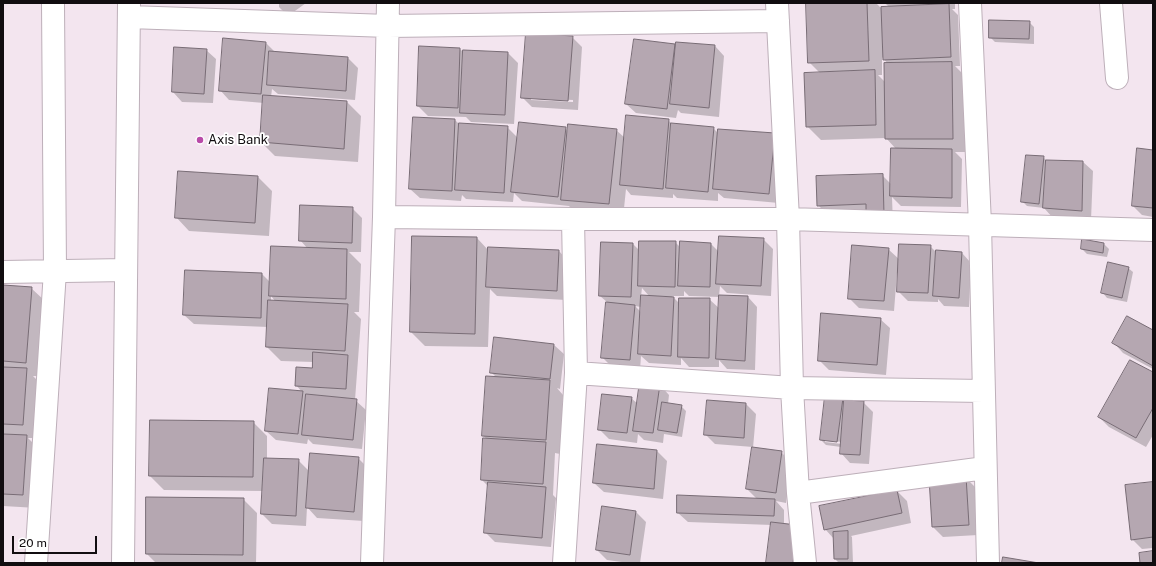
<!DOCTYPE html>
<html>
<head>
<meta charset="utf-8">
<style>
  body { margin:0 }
  #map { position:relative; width:1156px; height:566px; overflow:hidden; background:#f3e5ef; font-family:"Public Sans",sans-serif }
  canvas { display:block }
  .frame { position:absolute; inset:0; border:4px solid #110d10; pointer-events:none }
  .scale { position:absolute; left:12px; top:536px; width:85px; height:18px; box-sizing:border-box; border:2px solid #110d10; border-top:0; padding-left:5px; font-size:12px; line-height:14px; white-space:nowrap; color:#110d10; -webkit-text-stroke:3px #fff; paint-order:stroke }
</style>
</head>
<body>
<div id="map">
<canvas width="1156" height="566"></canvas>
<div class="frame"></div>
<div class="scale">20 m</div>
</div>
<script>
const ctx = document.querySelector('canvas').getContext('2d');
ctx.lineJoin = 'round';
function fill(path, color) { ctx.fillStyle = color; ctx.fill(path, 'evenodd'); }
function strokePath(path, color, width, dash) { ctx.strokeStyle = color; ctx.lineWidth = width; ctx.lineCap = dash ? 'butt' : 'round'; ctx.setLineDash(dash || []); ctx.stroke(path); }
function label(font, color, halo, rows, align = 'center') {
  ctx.font = font + ' "Public Sans",sans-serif'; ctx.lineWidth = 3.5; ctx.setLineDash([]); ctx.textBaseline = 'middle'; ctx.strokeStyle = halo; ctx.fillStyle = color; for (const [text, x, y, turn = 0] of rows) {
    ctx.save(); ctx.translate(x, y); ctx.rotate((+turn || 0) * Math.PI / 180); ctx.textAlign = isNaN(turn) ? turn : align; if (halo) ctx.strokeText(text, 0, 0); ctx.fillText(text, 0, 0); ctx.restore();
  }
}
fill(new Path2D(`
  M279 3H306L288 16 279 7Z
  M807 3H876L881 8H890L885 3H955V9H952L958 15 960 66H955L966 77 967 152H955L962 159 961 207 901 206 892 197 893 225 828 215 818 205 882 175 892 185 896 149 886 138 821 140 807 126 820 73 809 62ZM882 57 888 64 886 83 878 75H882Z
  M1029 22 1034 27V44L995 42 990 37Z
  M572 37 582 47 578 110 532 107 522 97ZM531 98 573 100V102L531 100Z
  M634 40 677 45 715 46 724 56 719 117 681 113 678 110 676 118 636 113 626 104Z
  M266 43 276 53 348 58 358 68 355 100 278 94 272 89 271 97 347 102 361 116 358 162 275 156 261 142 264 103 229 100 220 90Z
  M460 49 464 53H508L518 63 514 124 471 122 466 117 428 116 418 106Z
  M206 50 216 59 213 103 182 102 173 92Z
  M455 120 460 125 507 127 518 138 565 128 569 132 616 130 625 138 668 120 672 124 713 128 719 134H774L779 203 724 198 718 193V201L677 198 673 194V198L631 195 626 189 623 218 576 214 569 206 522 201 514 193 513 202 466 199 462 195 461 201 420 198 410 189Z
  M1153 151V217L1142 215 1133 206Z
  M1043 157 1047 161 1083 162 1093 171 1091 220 1053 218 1044 208 1027 206 1023 202Z
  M179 172 258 177 272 191 269 236 189 231 176 217Z
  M352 208 362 218 361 252H349L361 264 359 312H354L361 319 355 400 366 410 362 449 313 444 308 439 307 444 276 440 266 431 302 392 296 385 313 369 314 362 281 361 267 347 268 327 194 324 184 315 262 274 271 283 308 249 300 240ZM271 296 276 302 271 301Z
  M477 238 489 251H559L568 261 566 300 497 296 490 289 488 347 425 346 411 332Z
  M763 239 773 249 771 296 727 293 720 286 719 296 748 297 757 307 755 370 727 369 719 360V367H689L681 358V365L649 363 641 356 640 370 612 367 602 357 607 302 600 296 602 243 633 244 640 251 675 242 680 247 711 244 719 252ZM642 288 650 297 641 296ZM684 291 689 296 720 297V309L709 299 680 304 672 296H684ZM635 306 641 307V312Z
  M1104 244 1109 249 1107 257 1087 254 1082 249Z
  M930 246 937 253H962L971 263 969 307 944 306 938 299V302L908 301 898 291 899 273H897L894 311 859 308 849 298 888 249 900 260Z
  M1128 268 1133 272 1127 302 1107 298 1103 293Z
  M3 286 31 288 45 301 40 376H33L40 383 36 438H28L40 450 37 508 3 506Z
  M880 319 890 328 886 375 829 370 819 360Z
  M1153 331V369L1123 353 1114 343Z
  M554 345 564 354 560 389 557 388 563 395 560 454 555 453 553 495 556 498 551 547 495 542 485 532 489 487 482 480 484 439H487L483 436 497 378 491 372Z
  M1153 374V435L1146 447 1109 427 1099 417Z
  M660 385 669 395 668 404 681 406 686 411 682 437 664 434 663 443 644 440 638 434 637 443 609 439 599 429 631 398 638 404Z
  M842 399 844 401 863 402 873 412 869 464 850 463 841 453V447L826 445 821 440ZM825 440 842 442V444L825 442Z
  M746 404 756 414 753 448 781 452 791 462 786 503 776 501 784 510V524L803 563H767L772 525 688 522 678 513 757 499 747 489 753 447 715 444 705 434Z
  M253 422 267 436V459L298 460 310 472 358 458 368 468 364 521 317 518 307 507 306 526 272 524 262 514 263 491 164 490 150 476Z
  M598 445 657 451 667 461 663 499 604 492 594 483Z
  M965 477 975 487 978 535 943 537 933 527Z
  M1153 483V548L1142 549 1132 539Z
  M897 491 907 501 911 523 851 536 852 537 853 563H839L835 559 834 539 825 529Z
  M243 499 257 513 256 563H156L147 554Z
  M603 507 636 512 646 522 640 563H629L607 560 597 550Z`), '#0003');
const building = new Path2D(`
  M806 3H867L869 61 808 63Z
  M949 4 951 57 883 60 881 7Z
  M989 20 1030 21 1029 39 989 38Z
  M526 33 573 36 568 101 521 98Z
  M223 38 266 42 261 94 219 91Z
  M634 39 675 44 667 109 625 104Z
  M676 42 715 45 709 108 670 104Z
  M419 46 460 48 458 108 417 106Z
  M174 47 207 49 204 94 172 92Z
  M463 50 508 52 505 115 460 113Z
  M269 51 348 57 346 91 267 85Z
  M952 62 953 139H885L884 63Z
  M875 70 876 125 806 127 804 73Z
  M263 95 347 101 344 149 260 142Z
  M626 115 669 119 663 189 620 185Z
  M413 117 455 119 452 191 409 189Z
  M519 122 566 127 558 197 511 192Z
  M459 123 508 126 504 193 455 190Z
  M671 123 714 127 708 192 666 188Z
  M568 124 617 129 609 204 561 200Z
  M718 129 775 133 769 194 713 189Z
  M891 148 952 149V198L890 196Z
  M1137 148 1153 150V208L1132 206Z
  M1026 155 1044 156 1039 204 1021 202Z
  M1046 160 1083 161 1082 211 1043 208Z
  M178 171 258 176 255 223 175 218Z
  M883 174 884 215 866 216V204L817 206 816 176Z
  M300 205 353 207 352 243 299 241Z
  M412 236 477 237 475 334 410 332Z
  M719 236 764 238 761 286 716 284Z
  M1082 239 1104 243 1103 253 1081 249Z
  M639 241H676L675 287 638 286Z
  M680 241 711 243 710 287 678 286Z
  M601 242 633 243 631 297 599 296Z
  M899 244 931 245 928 293 897 292Z
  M852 245 889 248 884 301 848 299Z
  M271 246 347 249 346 299 269 296Z
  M488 247 559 250 557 291 486 287Z
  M936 250 962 252 959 298 933 296Z
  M1108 262 1129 267 1122 298 1101 293Z
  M185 270 262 273 261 318 183 315Z
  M3 285 32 287 26 363 3 361Z
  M641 295 674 297 671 356 638 354Z
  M719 295 748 296 745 361 716 359Z
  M679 298H710L709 358 678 357Z
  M268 300 348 304 345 351 266 347Z
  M606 302 635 305 630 360 601 358Z
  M821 313 881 318 877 365 818 361Z
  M1127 316 1153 330V366L1112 343Z
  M494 337 554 344 550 379 490 373Z
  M313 352 348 355 346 389 295 386 296 367 312 368Z
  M1130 360 1153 372V408L1136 438 1098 417Z
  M3 367 27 368 23 425 3 424Z
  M486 376 550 380 546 440 482 436Z
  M640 381 660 384 653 433 633 431Z
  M269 388 303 391 298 434 265 431Z
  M306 394 357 399 353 440 302 435Z
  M602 394 632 397 627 433 598 430Z
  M825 396 843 398 837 442 820 440Z
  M707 400 746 403 744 438 704 435Z
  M844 400 864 401 860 455 840 454Z
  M662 402 682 405 677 433 658 430Z
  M150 420 254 421 253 477 149 476Z
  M3 434 27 435 23 495 3 494Z
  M483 438 546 442 543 484 481 480Z
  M597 444 657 450 654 489 593 483Z
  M752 447 782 451 776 493 746 489Z
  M310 453 359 457 354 512 306 508Z
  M264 458 299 459 296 516 261 514Z
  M966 476 969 525 932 527 929 478Z
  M488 482 546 487 542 538 484 533Z
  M1153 482V537L1131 540 1125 485Z
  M897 490 902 513 824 530 819 506Z
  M677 495 775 499 774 516 677 513Z
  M146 497 244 498 243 555 146 554Z
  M602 506 636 511 630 555 596 550Z
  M771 522 797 525 793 563H766Z
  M848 531V559H834L833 532Z
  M1153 551V563H1140L1139 553Z
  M1003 557 1039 563H1002Z`);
fill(building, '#b5a7b1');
strokePath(building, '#786c75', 1);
const minor = new Path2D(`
  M777 3 788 219 792 388 798 493 805 563
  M970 3 980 224 988 563
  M1111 3 1117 78
  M129 17 388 26 778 21
  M384 217 573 219H788L1153 230
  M3 272 126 270
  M576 373 792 388 983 391
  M798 493 985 468
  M36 563 55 271 53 3
  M123 563 129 3
  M372 563 384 217 388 3
  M564 563 576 373 573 219`);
strokePath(minor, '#bdafb9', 24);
strokePath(minor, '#fff', 22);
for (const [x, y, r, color] of [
  [200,140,4,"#b94aa8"]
]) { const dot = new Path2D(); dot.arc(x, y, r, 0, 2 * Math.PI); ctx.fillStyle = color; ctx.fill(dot); strokePath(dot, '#fff', 1.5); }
label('13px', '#110d10', '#fff', [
  ["Axis Bank",208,140]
], 'left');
</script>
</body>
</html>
